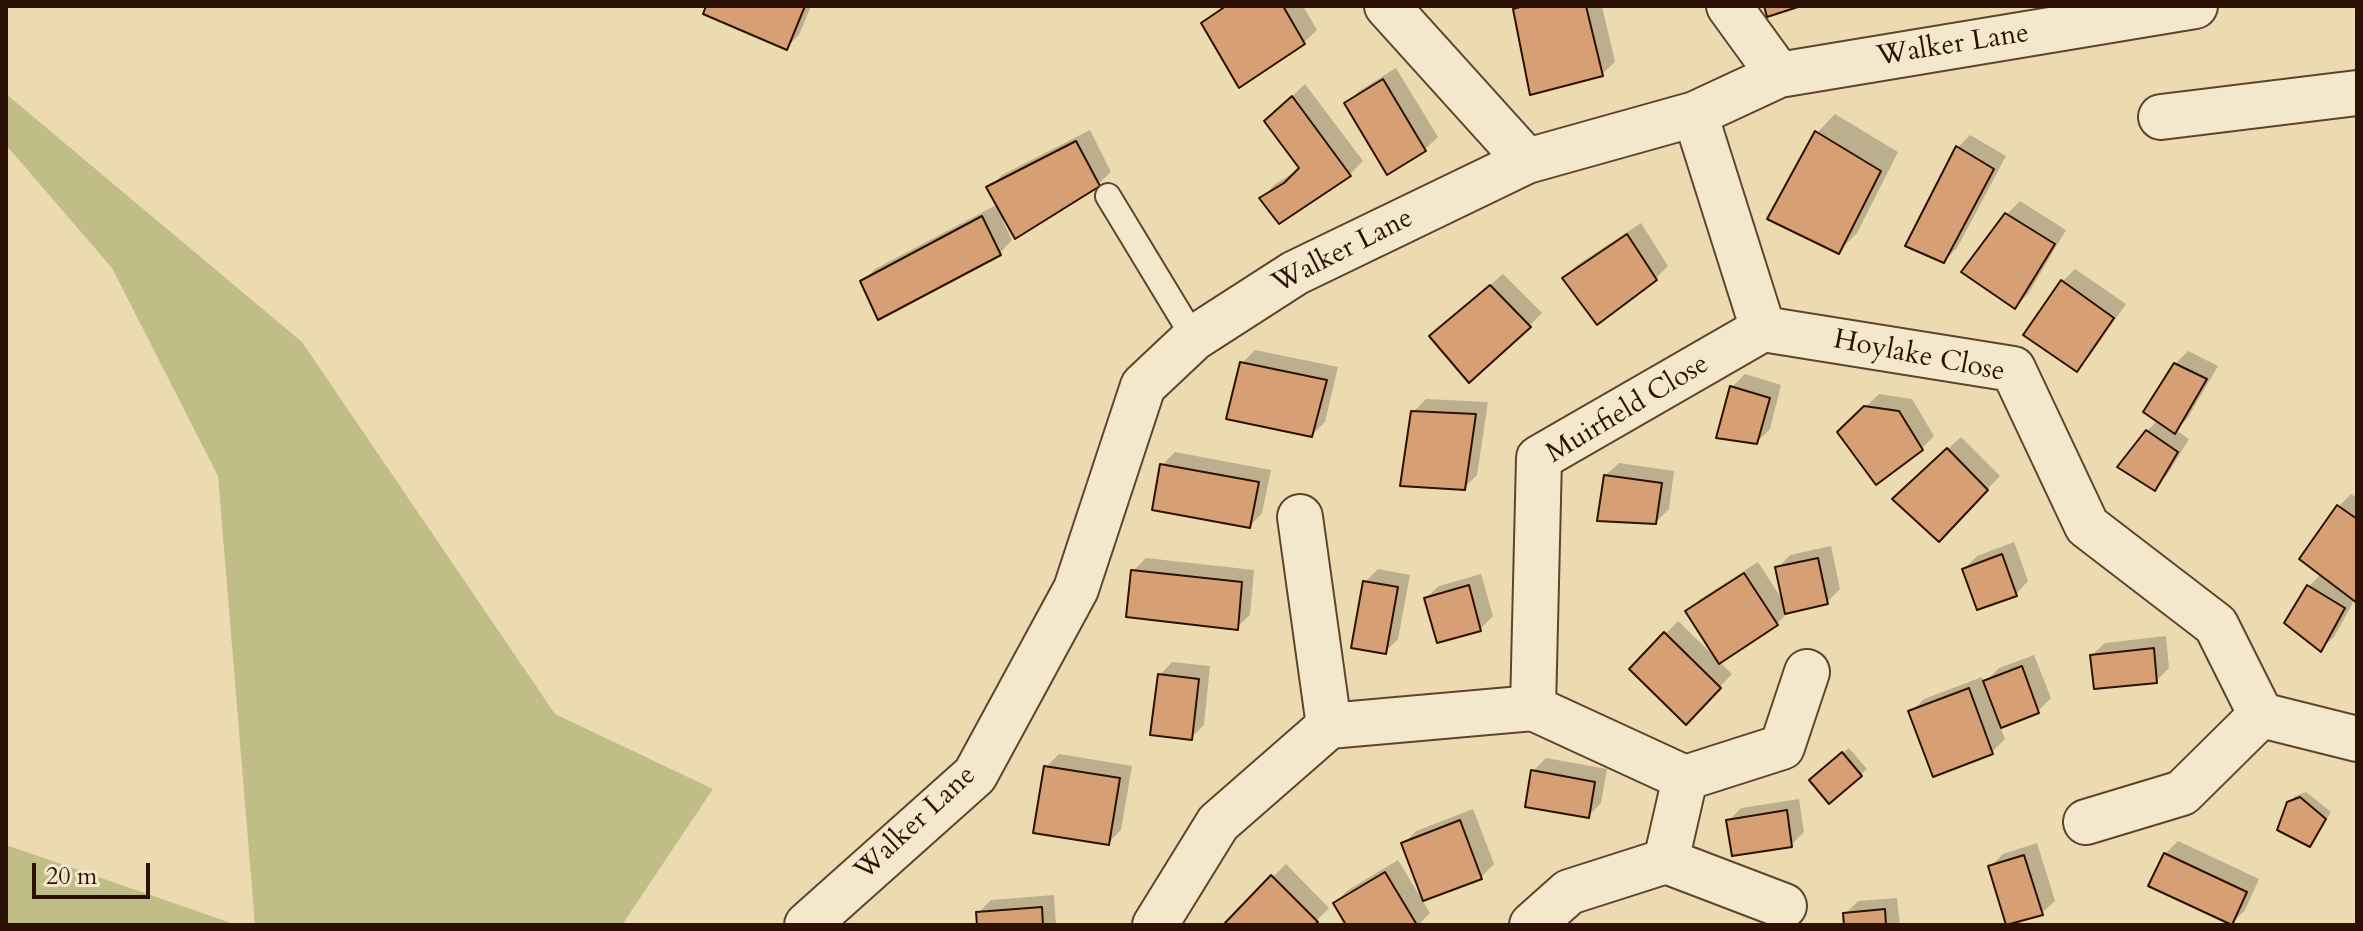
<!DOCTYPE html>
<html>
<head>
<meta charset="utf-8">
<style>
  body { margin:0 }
  #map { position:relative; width:2363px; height:931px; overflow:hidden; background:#ecdbb1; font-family:Cardo,serif }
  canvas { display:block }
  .frame { position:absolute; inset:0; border:8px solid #2e1105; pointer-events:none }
  .scale { position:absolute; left:32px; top:863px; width:118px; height:36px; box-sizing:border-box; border:4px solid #2e1105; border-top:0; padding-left:10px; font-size:24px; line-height:28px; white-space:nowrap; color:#2e1105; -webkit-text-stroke:6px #f3e8cc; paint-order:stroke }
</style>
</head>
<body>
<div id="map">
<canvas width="2363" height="931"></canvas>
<div class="frame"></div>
<div class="scale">20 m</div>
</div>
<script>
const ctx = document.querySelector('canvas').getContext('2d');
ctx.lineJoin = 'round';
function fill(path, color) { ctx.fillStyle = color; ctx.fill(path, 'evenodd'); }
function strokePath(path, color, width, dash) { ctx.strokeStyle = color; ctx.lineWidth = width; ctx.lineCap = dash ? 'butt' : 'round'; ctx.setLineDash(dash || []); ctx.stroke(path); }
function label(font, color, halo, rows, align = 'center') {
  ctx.font = font + ' Cardo,serif'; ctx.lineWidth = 6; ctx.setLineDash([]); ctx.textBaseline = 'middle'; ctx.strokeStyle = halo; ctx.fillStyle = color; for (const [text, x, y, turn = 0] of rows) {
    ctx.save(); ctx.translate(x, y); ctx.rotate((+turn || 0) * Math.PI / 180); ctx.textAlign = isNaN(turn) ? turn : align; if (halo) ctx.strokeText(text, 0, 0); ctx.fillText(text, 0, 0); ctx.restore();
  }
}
fill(new Path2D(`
  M6 94 302 342 555 714 713 789 622 925H255L218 476 112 268 6 145Z
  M6 845 237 925H6Z`), '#c0bd86');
fill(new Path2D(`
  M709 6H811L799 35 786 48Z
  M1223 6H1303L1317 30 1304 42 1204 23Z
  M1519 6H1602L1615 62 1602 74 1515 10Z
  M1396 68 1438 137 1425 149 1347 104 1359 91Z
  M1305 84 1363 161 1350 174 1279 222 1262 198 1274 185 1301 168 1279 109Z
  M1835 114 1898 152 1857 233 1839 251 1817 133Z
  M1090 130 1111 172 1098 184 1003 221 1012 240 1000 253 862 282 875 269 998 204 989 188 1002 175Z
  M1970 135 2006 156 1957 248 1944 261 1958 147Z
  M2020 201 2066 230 2028 294 2015 307 2007 214Z
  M1641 223 1668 266 1655 279 1564 278 1577 265Z
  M2075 269 2126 304 2089 357 2076 369 2062 282Z
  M1503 274 1542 313 1529 326 1431 336Z
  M1255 350 1338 367 1325 422 1312 435 1242 363Z
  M2188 351 2218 366 2187 419 2176 430 2189 439 2167 475 2154 488 2147 431 2158 420 2175 364Z
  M1745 374 1781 385 1770 429 1757 442 1732 387Z
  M1879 394 1912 399 1934 436 1921 449 1839 432Z
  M1426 399 1488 402 1477 475 1464 488 1413 412Z
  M1961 437 2000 476 1952 527 1907 487Z
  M1175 452 1271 470 1262 513 1250 526 1162 465Z
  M1619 463 1674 471 1669 509 1656 522 1606 475Z
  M2351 494 2357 498V600L2355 599 2334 637 2321 649 2286 622 2309 586 2321 574 2338 507Z
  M2014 542 2028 581 2016 594 1964 569 1977 556Z
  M1831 546 1840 589 1827 602 1790 610 1777 624 1719 661 1732 674 1686 722 1632 669 1678 621 1715 657 1688 612 1700 599 1758 562 1785 604 1778 568 1790 555Z
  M1146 558 1254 570 1250 615 1237 627 1133 571Z
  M1378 569 1410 575 1398 639 1385 652 1365 582Z
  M1481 574 1493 616 1480 629 1426 598 1439 586Z
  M2166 636 2169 668 2156 681 2092 655 2105 643Z
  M2034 655 2051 698 2038 711 2000 726 2005 739 1992 752 1911 712 1924 699 1982 677 1984 683 1999 668Z
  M1172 662 1210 666 1204 725 1191 738 1160 675Z
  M1849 748 1867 769 1829 801 1817 774Z
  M1059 754 1132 766 1121 830 1108 843 1046 767Z
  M1546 758 1607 769 1601 803 1588 816 1533 771Z
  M2306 792 2331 812 2316 838 2310 844 2289 803 2295 796Z
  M1799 799 1804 832 1791 845 1728 821 1741 808Z
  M1473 809 1494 864 1481 877 1424 899 1403 844 1416 831Z
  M2178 841 2259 879 2245 910 2232 923 2165 854Z
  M2037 843 2055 901 2042 913 1990 867 2003 854Z
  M1398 860 1430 913 1418 925H1349L1335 903 1348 890Z
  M1286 864 1329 908 1312 925H1225Z
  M1054 895 1056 925H979L978 913 991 900Z
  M1897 898 1900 925H1846L1845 914 1858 901Z`), '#0003');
const building = new Path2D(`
  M706 6H805L787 50 703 14Z
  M1226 6H1283L1305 44 1239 88 1201 23Z
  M1524 6H1586L1603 76 1530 95 1513 9Z
  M1764 6H1801L1767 17Z
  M1383 79 1426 151 1387 175 1344 103Z
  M1292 96 1351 176 1279 224 1259 198 1284 183 1299 168 1264 121Z
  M1815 131 1881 171 1839 254 1767 219Z
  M1076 141 1100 186 1015 239 986 187Z
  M1956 146 1994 169 1944 263 1905 246Z
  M2005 213 2055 244 2015 309 1961 272Z
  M982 216 1001 255 878 320 860 281Z
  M1627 234 1657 280 1597 325 1562 278Z
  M2061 280 2114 318 2077 372 2023 335Z
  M1490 285 1531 327 1469 383 1429 336Z
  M1240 362 1327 380 1312 437 1226 419Z
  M2174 363 2207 379 2175 434 2143 412Z
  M1730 386 1770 398 1757 444 1716 438Z
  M1864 406 1899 411 1923 450 1876 485 1837 432Z
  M1411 411 1476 414 1465 490 1400 486Z
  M2146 430 2178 452 2155 491 2117 467Z
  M1947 448 1988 490 1939 542 1892 499Z
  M1160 464 1259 482 1250 528 1152 510Z
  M1604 475 1662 483 1656 524 1597 521Z
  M2337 505 2357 519V603L2299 559Z
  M2002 554 2017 596 1977 610 1962 569Z
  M1818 558 1828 604 1785 614 1775 567Z
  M1131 570 1242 582 1238 630 1126 617Z
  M1744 573 1778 625 1719 664 1685 611Z
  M1363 581 1398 587 1386 654 1351 648Z
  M1469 585 1481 631 1437 643 1424 598Z
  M2307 585 2345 608 2321 652 2284 623Z
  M1664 632 1721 688 1686 725 1629 669Z
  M2154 648 2157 683 2094 689 2090 655Z
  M2022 666 2039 713 2001 728 1983 681Z
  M1158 674 1199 679 1192 740 1150 735Z
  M1969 688 1993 754 1933 777 1908 711Z
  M1842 752 1862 776 1829 804 1809 780Z
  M1044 766 1120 778 1109 845 1033 833Z
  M1531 770 1595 782 1589 818 1525 807Z
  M2300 797 2326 819 2310 847 2277 830 2287 802Z
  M1787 810 1792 847 1732 856 1726 820Z
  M1460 820 1482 879 1423 901 1401 843Z
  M2164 853 2247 892 2232 925 2148 886Z
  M2024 855 2043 915 2006 925 1988 866Z
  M1385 872 1417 925H1346L1333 903Z
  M1271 875 1318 922 1314 925H1223Z
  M1042 907 1043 925H977L976 912Z
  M1885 909 1886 925H1844L1843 913Z`);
fill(building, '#d79f74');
strokePath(building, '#2e1105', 2);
const service = new Path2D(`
  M1108 196 1194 338`);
const minor = new Path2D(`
  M1387 6 1527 161
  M1729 6 1779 75
  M1695 114 1763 329 2013 369 2087 526 2216 625 2261 715 2357 739
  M2161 117 2357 93
  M1300 517 1329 726
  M1685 778 1782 747 1807 672
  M2086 822 2182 793 2261 715
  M1666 861 1784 906
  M807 925 975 775 1076 589 1143 386 1194 338 1295 273 1527 161 1695 114 1779 75 2195 6
  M1155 925 1218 823 1329 726 1533 708 1539 458 1763 329
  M1532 925 1569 892 1666 861 1685 778 1533 708`);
strokePath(service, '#5e4430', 28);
strokePath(minor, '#5e4430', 48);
strokePath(service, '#f3e8cc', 24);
strokePath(minor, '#f3e8cc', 44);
label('28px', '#2e1105', '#f3e8cc', [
  ["Walker Lane",1953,46,-9],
  ["Walker Lane",1343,252,-27],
  ["Hoylake Close",1919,357,11],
  ["Muirfield Close",1628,410,-31],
  ["Walker Lane",916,824,-43]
]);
</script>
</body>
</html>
